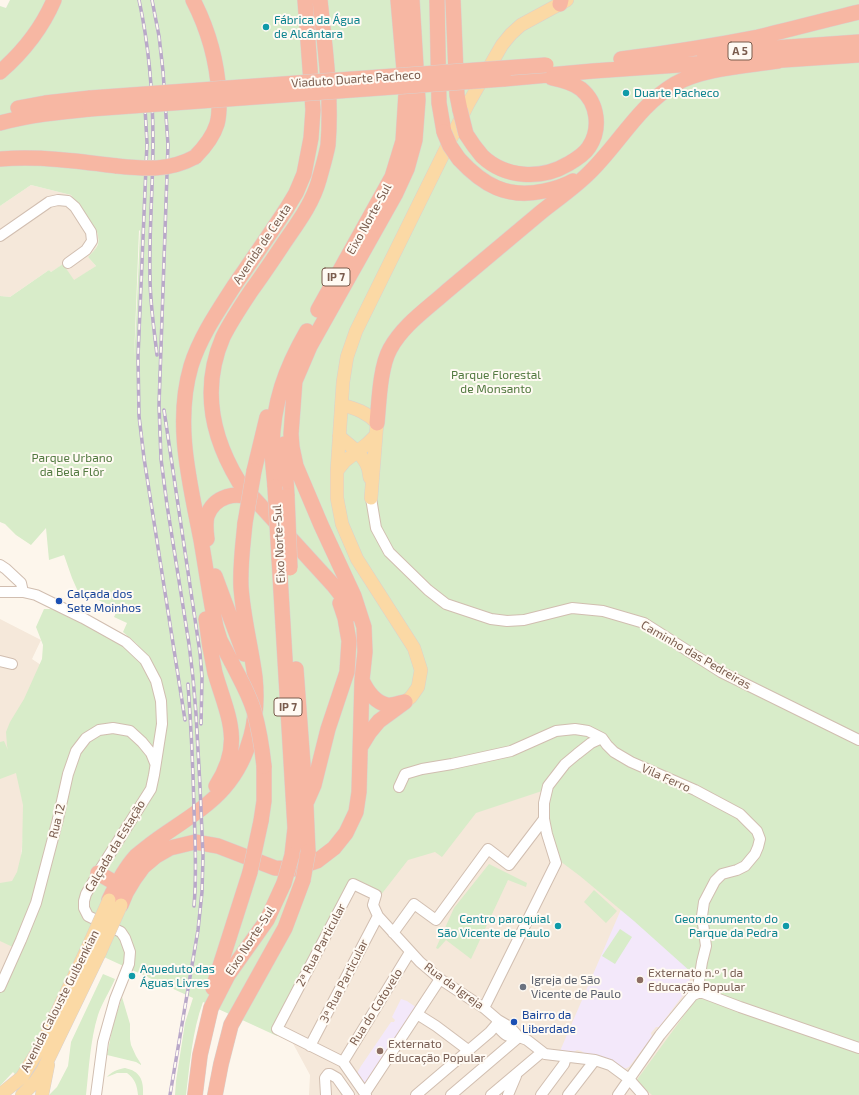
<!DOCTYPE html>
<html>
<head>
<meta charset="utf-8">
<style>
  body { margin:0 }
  canvas { display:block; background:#fdf6ec }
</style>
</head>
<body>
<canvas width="859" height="1095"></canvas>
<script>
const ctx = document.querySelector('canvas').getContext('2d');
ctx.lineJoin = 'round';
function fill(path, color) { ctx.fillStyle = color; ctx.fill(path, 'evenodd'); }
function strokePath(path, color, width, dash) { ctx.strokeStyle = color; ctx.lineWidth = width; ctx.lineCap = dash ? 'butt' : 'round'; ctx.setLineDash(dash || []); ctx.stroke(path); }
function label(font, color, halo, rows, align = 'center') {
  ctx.font = font + ' "Exo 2",sans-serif'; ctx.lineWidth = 4; ctx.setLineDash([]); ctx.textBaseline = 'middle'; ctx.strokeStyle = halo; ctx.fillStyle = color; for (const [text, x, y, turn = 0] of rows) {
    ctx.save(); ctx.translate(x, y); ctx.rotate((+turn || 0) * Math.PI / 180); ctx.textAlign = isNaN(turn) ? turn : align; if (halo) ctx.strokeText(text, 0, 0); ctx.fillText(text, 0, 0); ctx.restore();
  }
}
fill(new Path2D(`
  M31 185 71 195 97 232 99 238 98 243 95 250 88 257 96 266 74 281 62 265 51 272 49 270 10 297 0 296V206Z
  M0 619 41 640 32 659 44 667 26 791 19 887 42 906 0 1005Z
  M496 730 735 1010 690 1095H309L310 1075 276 1012 338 886Z`), '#f5e8da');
fill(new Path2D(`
  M622 907 692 971 687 990 659 1027H656L651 1033 652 1037 629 1067 624 1069 609 1060 596 1055 584 1053 581 1051 577 1050 574 1052 560 1051Z
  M401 999 407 1001 417 1008 364 1090 355 1077 361 1066 391 1022H394L395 1020 392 1017Z`), '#f3e8fa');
fill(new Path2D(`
  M10 0H859V1095H652L636 1081 699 995 691 972 634 921 580 876 560 861 545 824V790L476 813 442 857 435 852 408 860 380 896 360 882 346 887 277 1036 203 1002C192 1032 190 1064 186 1095H175L176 1081 185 1023 193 998 93 952 41 1063 24 1084 13 1072 0 1086V987L17 949 0 941V883L12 881 17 872 22 851 23 805 16 773 0 779V742L4 741 8 750 7 746 6 732 10 722 24 699 42 659 43 645 36 627 44 609H50L52 604 138 645 123 632 127 623 114 617 118 609 85 594 80 596 72 578 64 555 49 560 46 528 31 545 16 535 5 524 0 522V296L10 297 49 270 51 272 63 264 74 280 96 266 88 257C97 248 101 244 97 232L71 195 31 185 0 206V6L6 8ZM139 230 140 231 136 324 134 360Z
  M489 864 527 883 526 887 508 880 471 959 446 940 438 949 436 948 454 908Z
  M594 890 617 911 606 923 584 902Z
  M620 929 632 937 615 964 602 956Z
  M103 974 115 979C110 991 102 1003 98 1015 90 1041 89 1069 86 1095H49L57 1087 68 1066 71 1042Z
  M122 997 130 1024V1039L131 1045 136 1056 141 1064V1065L136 1062 107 1055 113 1025Z
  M125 1068C140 1071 144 1080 143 1095H138C137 1085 135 1079 127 1073H117L107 1077C111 1072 118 1069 125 1068Z`), '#d8ecc9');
const minor = new Path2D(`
  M0 236 49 202 58 200 68 201 75 207 91 232 92 241 86 250 68 263
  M371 498 376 528 389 552 428 590 446 604 491 619 507 621 524 620 572 608 603 611 644 623 721 672 859 740
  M0 565 6 569 21 583 23 592
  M0 592H23L36 595 83 618 126 642 145 660 156 681 161 701 162 724 154 775 151 789 101 868 86 894 84 901V908L88 916 121 932 125 938 130 952 129 964 115 999 103 1042 96 1095
  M0 661 12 664
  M399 787 405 774 422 769 452 764 511 751 556 731 575 729 588 731 602 738 607 745 614 752 631 762 695 790 740 814 757 831 760 839 758 847 755 854 745 866 737 870 722 874 715 881 704 902 702 916 706 946 702 962 699 981 698 993
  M393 933 414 904 436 920 488 849 509 865 544 819V803L548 786 565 764 577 754 591 743 602 738
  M0 987 21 940 36 903 58 819 68 774 76 751 86 738 99 730 113 728 130 731 142 742 151 753 155 763
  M484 1008 556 863 547 834 544 819
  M417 1014 436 1026 468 1050
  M496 1025C505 1035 505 1037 519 1037
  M310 1046 378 916
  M343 1062 410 952
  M365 1093 440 979
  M326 1095 325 1078 328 1074H330L337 1078 349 1095
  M366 1095 343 1062 277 1029 353 884 376 895 373 905 378 916 420 962 440 979 484 1008 498 1020 510 1027 519 1037 527 1040 545 1054 595 1060 610 1065 629 1079 643 1095
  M416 1095 490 1032 496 1025 498 1020
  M451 1095 519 1037
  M491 1095 542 1052
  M508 1095 516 1076
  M541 1095 564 1064 566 1057
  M568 1095 595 1060
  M618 1095 660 1035 693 995 698 993H703L740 1007 859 1048`);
const major = new Path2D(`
  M342 405C357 409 366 412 377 423L371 498
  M339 436C349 445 364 455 368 468 369 471 369 475 370 478
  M337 471 345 461 367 444 376 435
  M405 702 411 697 418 687 421 670 414 648 357 559 342 524 337 498V471L343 382 347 357 356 331 468 104 502 45 511 34 521 25 567 0
  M0 1095 22 1077 41 1046 88 947
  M22 1095 35 1082 43 1070 100 952
  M42 1095 48 1065`);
const highway = new Path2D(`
  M193 0C208 29 217 61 219 94 219 104 220 114 217 124 213 137 204 148 195 157
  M320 0C325 48 332 97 328 145 326 156 322 169 319 180 312 205 296 225 282 246 272 261 262 276 251 291 241 306 231 321 223 337 201 388 211 436 239 482L334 586 345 600 352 614
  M437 0 439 103 444 132
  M453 0 456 73 457 95 460 110
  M560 4 561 0
  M704 53 859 42
  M621 59C667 53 712 46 758 37 792 29 825 20 859 12
  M768 61 859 55
  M0 72C23 52 42 28 54 0
  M504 79 593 71 722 62
  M18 108 45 103 90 98
  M0 123C30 115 59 112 90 109
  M466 134C471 142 476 149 482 156 505 178 541 180 568 164 575 160 584 155 589 147 601 129 598 103 581 89 573 83 562 80 552 78
  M0 159C40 156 78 161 117 166
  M459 159C483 185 507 199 544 191 554 189 564 186 573 181
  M318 310 392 177 403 141 406 93 398 0
  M292 388 310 346 396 193 407 169 415 140 418 100 412 0
  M377 423C379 402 380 367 390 349 403 325 427 309 447 291 478 265 509 239 540 213 556 200 574 188 589 173 619 144 638 106 675 84 703 68 746 66 778 61
  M284 444 287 496
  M254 471 267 417
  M275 487C274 474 272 460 272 447 273 403 285 369 307 331
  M207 539C206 531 205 524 207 516 214 496 237 490 254 500
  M279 558 295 828 292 855
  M215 576 244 654
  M206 619C208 637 211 655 215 673 228 717 244 743 216 786
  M232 663 220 640 216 627C210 598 206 569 201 540 190 483 174 424 191 366 200 337 218 311 234 286 252 260 270 234 287 208L296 193 304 174 311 138 313 110 305 0
  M296 669 306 806 308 852
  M362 680C367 691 375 702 387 705 392 706 399 703 404 702
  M361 746 369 733 379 721 405 702
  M307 801 314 785 328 729 347 672 349 641 345 618 340 603
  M261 821 264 801V766
  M98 873 117 884
  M109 900C116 885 124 869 136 856 142 851 148 846 155 841 177 825 207 808 224 788 251 757 259 716 255 677 251 647 243 617 241 587 240 565 243 544 245 523
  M121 905 126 893 135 878 143 867 156 856 170 848 195 842 218 846 275 868 294 869 317 861 334 848 346 833 356 812 359 792 362 680 365 652 364 627 354 596 321 525 296 466 292 447 291 434 295 380
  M213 988 250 872
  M195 1095 200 1055 211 1008 228 975 267 920 284 883
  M215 1095 221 1064 231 1025 285 928 303 880`);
strokePath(minor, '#d1beb0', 12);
strokePath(major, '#dad1cd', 14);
strokePath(highway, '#dad1cd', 16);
strokePath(minor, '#fff', 10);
strokePath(major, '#fbd9a5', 13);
strokePath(highway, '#f7b7a3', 15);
const rail = new Path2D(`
  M139 0C149 46 153 95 153 142 153 187 149 231 150 276 150 302 154 329 157 355
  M152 0 159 36 163 71 168 145 159 405 161 459 167 505 189 644 193 678 196 714 200 786 203 856 202 892 198 930 170 1095
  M145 108 147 143 138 357 139 416 144 458 185 720
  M164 410 200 653 202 677 201 724
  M188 684C191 725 193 767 194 808 195 840 197 873 194 906`);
strokePath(rail, '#b9a8c9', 3.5);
strokePath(rail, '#fffaf3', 2, [6]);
const majorBridge = new Path2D(`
  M88 947 109 900
  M100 952 121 905`);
const highwayBridge = new Path2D(`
  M90 98 546 65
  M90 109 504 79
  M460 110 466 134
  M444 132 450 146 459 159
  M117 166C146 169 169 171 195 157
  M275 487 279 558
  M287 496 290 568
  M245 523 254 471
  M232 663C240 679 249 694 254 711 259 729 262 747 264 766
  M250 872 261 821
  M303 880 308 852
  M284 883 292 855`);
strokePath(majorBridge, '#dad1cd', 14, []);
strokePath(highwayBridge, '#dad1cd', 16, []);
strokePath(majorBridge, '#fbd9a5', 13);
strokePath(highwayBridge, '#f7b7a3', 15);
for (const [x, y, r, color] of [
  [266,27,4,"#0f9aa8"],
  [626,93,4,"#0f9aa8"],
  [59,601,4,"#1a4fb4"],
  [558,926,4,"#0f9aa8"],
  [786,926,4,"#0f9aa8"],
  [132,976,4,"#0f9aa8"],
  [640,980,4,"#8d6e63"],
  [523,987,4,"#6b7280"],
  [514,1022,4,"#1a4fb4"],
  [380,1051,4,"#8d6e63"]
]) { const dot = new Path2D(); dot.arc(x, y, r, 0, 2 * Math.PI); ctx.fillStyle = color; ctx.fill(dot); strokePath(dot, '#fffaf3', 1.5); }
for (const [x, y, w] of [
  [740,51,24],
  [336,277,28],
  [288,707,28]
]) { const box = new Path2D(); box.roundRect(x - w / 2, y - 9, w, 18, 3); ctx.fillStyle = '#fffaf3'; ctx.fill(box); strokePath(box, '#7a5c4d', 1); }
label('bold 11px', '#7a5c4d', null, [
  ["A 5",740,51],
  ["IP 7",336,277],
  ["IP 7",288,707]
]);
label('12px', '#0d838f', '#fffaf3', [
  ["Fábrica da Água",274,20],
  ["de Alcântara",274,34],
  ["Duarte Pacheco",634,93],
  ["Centro paroquial",550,919,"right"],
  ["São Vicente de Paulo",550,933,"right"],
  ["Geomonumento do",778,919,"right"],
  ["Parque da Pedra",778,933,"right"],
  ["Aqueduto das",140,969],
  ["Águas Livres",140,983]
], 'left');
label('12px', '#7a5c4d', '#fffaf3', [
  ["Viaduto Duarte Pacheco",356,79,-4],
  ["Eixo Norte-Sul",369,219,-61],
  ["Avenida de Ceuta",262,244,-56],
  ["Eixo Norte-Sul",279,544,-93],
  ["Caminho das Pedreiras",696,655,30],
  ["Vila Ferro",666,778,24],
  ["Rua 12",57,821,-76],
  ["Calçada da Estação",115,846,-59],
  ["Eixo Norte-Sul",250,941,-57],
  ["2ª Rua Particular",321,945,-62],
  ["3ª Rua Particular",344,981,-63],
  ["Rua da Igreja",454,986,36],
  ["Avenida Calouste Gulbenkian",60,1001,-63],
  ["Rua do Cotovelo",376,1007,-58]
]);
label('12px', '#537a41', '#fffaf3', [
  ["Parque Florestal",496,375],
  ["de Monsanto",496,389],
  ["Parque Urbano",72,458],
  ["da Bela Flôr",72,472]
]);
label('12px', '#164399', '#fffaf3', [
  ["Calçada dos",67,594],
  ["Sete Moinhos",67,608],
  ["Bairro da",522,1015],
  ["Liberdade",522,1029]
], 'left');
label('12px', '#785e54', '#fffaf3', [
  ["Externato n.º 1 da",648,973],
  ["Educação Popular",648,987],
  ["Externato",388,1044],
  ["Educação Popular",388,1058]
], 'left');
label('12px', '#5b616d', '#fffaf3', [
  ["Igreja de São",531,980],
  ["Vicente de Paulo",531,994]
], 'left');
</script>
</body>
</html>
